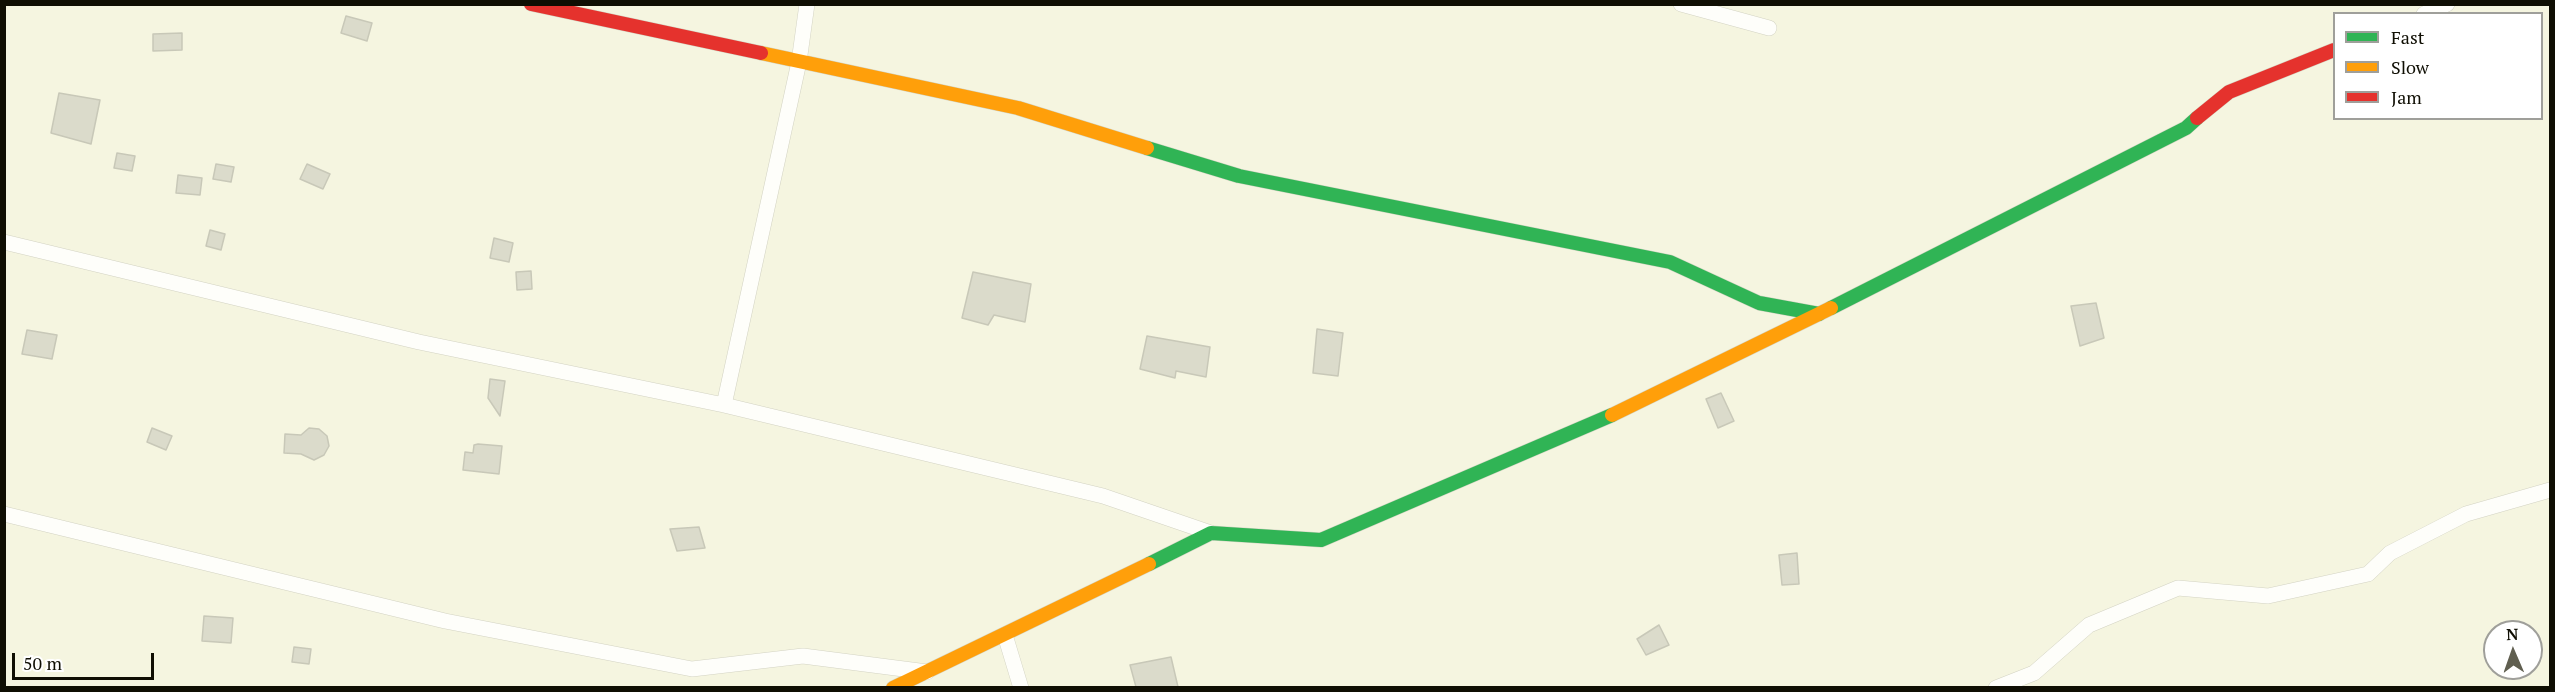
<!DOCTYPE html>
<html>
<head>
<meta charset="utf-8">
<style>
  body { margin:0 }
  #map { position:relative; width:2555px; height:692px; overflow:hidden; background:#f5f5e0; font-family:"PT Serif",serif }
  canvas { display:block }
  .frame { position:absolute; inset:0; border:6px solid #0f0e03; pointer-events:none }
  .legend { position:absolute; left:2333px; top:12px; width:210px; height:108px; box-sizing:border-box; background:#fff; border:2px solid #9f9f9a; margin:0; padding:8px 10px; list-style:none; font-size:18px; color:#0f0e03 }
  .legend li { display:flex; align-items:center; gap:12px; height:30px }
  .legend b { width:30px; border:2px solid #9f9f9a }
  .north { position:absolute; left:2483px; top:620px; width:60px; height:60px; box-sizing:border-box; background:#fff; border:2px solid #9f9f9a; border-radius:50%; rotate:358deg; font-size:16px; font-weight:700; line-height:24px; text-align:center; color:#0f0e03 }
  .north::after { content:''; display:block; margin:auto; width:21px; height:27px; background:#605f50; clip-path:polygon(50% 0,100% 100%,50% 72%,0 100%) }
  .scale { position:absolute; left:12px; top:653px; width:142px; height:27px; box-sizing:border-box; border:3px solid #0f0e03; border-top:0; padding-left:8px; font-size:18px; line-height:21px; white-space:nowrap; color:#0f0e03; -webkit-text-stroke:4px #fff; paint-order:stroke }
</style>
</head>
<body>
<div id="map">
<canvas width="2555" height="692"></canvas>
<div class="frame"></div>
<ul class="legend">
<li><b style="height:8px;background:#30b455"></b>Fast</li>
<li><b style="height:8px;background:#ff9f0a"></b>Slow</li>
<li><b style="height:8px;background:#e5322d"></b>Jam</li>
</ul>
<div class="north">N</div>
<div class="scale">50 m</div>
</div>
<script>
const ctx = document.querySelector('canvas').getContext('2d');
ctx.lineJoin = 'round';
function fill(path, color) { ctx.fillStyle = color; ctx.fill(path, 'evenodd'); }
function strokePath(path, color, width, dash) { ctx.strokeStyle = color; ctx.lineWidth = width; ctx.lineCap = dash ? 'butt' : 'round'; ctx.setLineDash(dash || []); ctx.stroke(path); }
const building = new Path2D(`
  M346 16 372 23 367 41 341 33Z
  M182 33V50L153 51V34Z
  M59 93 100 100 91 144 51 133Z
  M117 153 135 156 132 171 114 168Z
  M216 164 234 167 231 182 213 179Z
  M307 164 330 174 323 189 300 179Z
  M178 175 202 178 200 195 176 193Z
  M210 230 225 234 221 250 206 246Z
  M494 238 513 243 509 262 490 258Z
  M531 271 532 289 517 290 516 272Z
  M973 272 1031 284 1025 322 994 315 988 325 962 318Z
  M2096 303 2104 338 2080 346 2071 306Z
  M1317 329 1343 333 1338 376 1313 373Z
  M27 330 57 335 52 359 22 354Z
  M1147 336 1210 347 1206 377 1176 371 1175 378 1140 369Z
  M490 379 505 381 500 416 488 398Z
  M1721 393 1734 421 1718 428 1706 399Z
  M152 428 172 436 166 450 147 442Z
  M309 428 319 429 327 436 329 446 324 455 314 460 301 454 284 453 285 434 301 435Z
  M478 444 502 446 499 474 463 470 465 452 473 453 474 445Z
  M699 527 705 548 677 551 670 529Z
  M1797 553 1799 584 1782 585 1779 555Z
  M204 616 233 618 231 643 202 641Z
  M1659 625 1669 645 1646 655 1637 639Z
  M294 647 311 649 309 664 292 662Z
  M1171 657 1178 687H1136L1130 665Z`);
fill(building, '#dbdbcb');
strokePath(building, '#c8c8b8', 1.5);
const street = new Path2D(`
  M1681 4 1769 28
  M2424 14 2447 4
  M4 242 419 342 724 405 1103 496 1211 533
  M724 405 799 62 807 4
  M4 514 445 621 692 669 803 656 927 672
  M1005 635 1021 688
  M1996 688 2034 673 2089 625 2178 588 2268 596 2368 574 2390 553 2466 514 2550 490`);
const fast = new Path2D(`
  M1147 148 1239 176 1670 262 1759 303 1819 314
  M1831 308 2186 128 2197 118
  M1149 564 1211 533 1321 540 1612 415`);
const slow = new Path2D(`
  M761 53 1018 108 1147 148
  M1612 415 1831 308
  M893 688 1149 564`);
const jam = new Path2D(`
  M531 4 761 53
  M2197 118 2229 92 2334 50`);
strokePath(street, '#d3d3c3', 16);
strokePath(fast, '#d3d3c3', 15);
strokePath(slow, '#d3d3c3', 15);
strokePath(jam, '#d3d3c3', 15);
strokePath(street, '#fefefa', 15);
strokePath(fast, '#30b455', 14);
strokePath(slow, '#ff9f0a', 14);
strokePath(jam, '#e5322d', 14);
</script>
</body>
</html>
